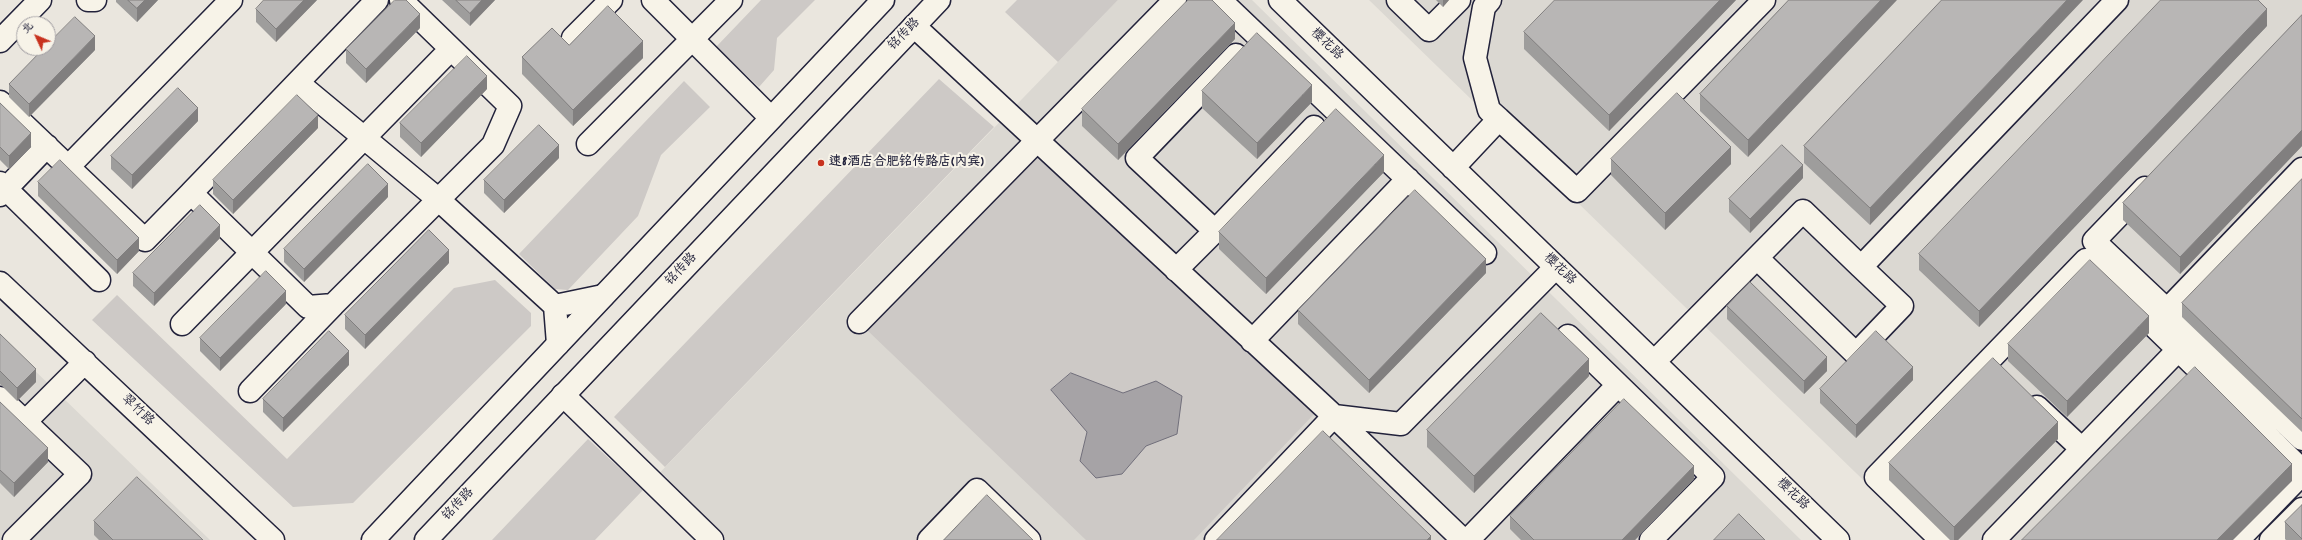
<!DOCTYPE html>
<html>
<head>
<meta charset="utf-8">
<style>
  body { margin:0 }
  #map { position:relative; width:2302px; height:540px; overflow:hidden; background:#eae6de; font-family:Dekko,"LXGW WenKai TC",sans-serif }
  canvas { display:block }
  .north { position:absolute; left:16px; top:16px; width:40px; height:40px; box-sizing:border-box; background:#f7f3e8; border:1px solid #a29fa3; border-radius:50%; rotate:314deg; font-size:11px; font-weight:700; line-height:16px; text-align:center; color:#22223b }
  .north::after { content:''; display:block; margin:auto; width:14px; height:18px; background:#c8321e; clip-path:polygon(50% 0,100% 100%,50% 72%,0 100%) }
</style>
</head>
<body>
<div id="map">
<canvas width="2302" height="540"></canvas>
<div class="north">北</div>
</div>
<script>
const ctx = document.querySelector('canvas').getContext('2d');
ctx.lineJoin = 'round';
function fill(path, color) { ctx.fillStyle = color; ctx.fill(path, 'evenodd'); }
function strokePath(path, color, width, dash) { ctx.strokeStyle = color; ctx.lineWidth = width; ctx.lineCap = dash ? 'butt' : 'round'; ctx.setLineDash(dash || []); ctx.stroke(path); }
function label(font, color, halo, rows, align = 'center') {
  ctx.font = font + ' Dekko,"LXGW WenKai TC",sans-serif'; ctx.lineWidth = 4; ctx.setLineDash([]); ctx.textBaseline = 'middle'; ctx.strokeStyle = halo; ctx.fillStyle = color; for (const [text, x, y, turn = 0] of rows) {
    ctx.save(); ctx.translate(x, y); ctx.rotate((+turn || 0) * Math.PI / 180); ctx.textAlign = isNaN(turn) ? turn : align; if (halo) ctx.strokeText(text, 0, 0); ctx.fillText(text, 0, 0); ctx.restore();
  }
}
fill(new Path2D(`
  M1118 0H1252L1801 540H695L643 490Z
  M1369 0H2302V540H1925Z
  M0 337 210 540H0Z`), '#dbd8d2');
fill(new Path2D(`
  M761 0H815L777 38 774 70 759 87 716 47Z
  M1017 0H1118L1058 62 1005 12Z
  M939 79 994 127 665 467 614 417Z
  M684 81 710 107 661 155 638 216 568 290 555 289 519 254Z
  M1038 149 1315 413 1194 540H1086L866 329Z
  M495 280 531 313V326L353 503 293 507 92 320 117 295 287 459 454 288Z
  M588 439 643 490 595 540H492Z`), '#cdc9c6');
const water = new Path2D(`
  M1071 373 1123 393 1156 381 1182 396 1177 434 1146 446 1122 474 1096 478 1080 461 1087 432 1051 390Z`);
fill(water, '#a6a3a6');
strokePath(water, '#716f7b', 1);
const minor = new Path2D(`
  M88 0H95
  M653 0 771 118
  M1220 0 1485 253
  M1280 0 1838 540
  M1398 0 1429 30 1459 0
  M914 26 1334 416 1463 540
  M573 38 611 0
  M0 41 40 0
  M298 83 439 200 555 306
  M0 102 145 240 191 193 308 307 333 305 493 145 510 106 401 0
  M1499 119 1577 191 1764 0
  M588 144 731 0
  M68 167 231 0
  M1453 168 1499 119 1489 110 1475 58 1484 7 1490 0
  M0 183 99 280
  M2145 188 2094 241 2167 310 2302 169
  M191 193 377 0
  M0 195 47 146
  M1215 231 1314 127
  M1757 258 1856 354 1902 306 1861 267
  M1176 270 1215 231 1137 158 1236 55
  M0 283 273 540
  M2167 310 2302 439
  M859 322 1175 0
  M182 324 451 49
  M1568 336 1713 477 1651 540
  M1252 341 1408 179
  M558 344 555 306 603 296
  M1654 362 1803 211 1861 267 2117 0
  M250 391 333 305
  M563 395 712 540
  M0 398 80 474 14 540
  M2037 407 2082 449
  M1334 416 1401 424 1556 267
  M25 422 85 362
  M929 540 977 490 1029 540
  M1216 540 1334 416
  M1468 540 1618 385
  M1941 540 1876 477 2086 260 2302 470
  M1994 540 2178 350
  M2238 540 2302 474
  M2271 540 2302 509`);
const major = new Path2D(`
  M373 540 883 0
  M426 540 939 0`);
strokePath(minor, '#22223b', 25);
strokePath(major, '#22223b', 25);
strokePath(minor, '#f7f3e8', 22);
strokePath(major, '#f7f3e8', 22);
fill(new Path2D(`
  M116 0H158L137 22 116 2Z
  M317 0 276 42 256 22V9Z
  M442 0H495L470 26Z
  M1436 0H1449L1443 7Z
  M1736 0 1609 131 1524 49V32Z
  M1789 0 1748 157 1700 111V94Z
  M1942 0 1870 225 1804 163V146Z
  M2302 15V146L2180 274 2123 220V203Z
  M2267 26 1979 327 1919 270V254Z
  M420 28 366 83 346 63V49Z
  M1235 39 1118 160 1082 126V109Z
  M95 50 29 117 9 97V84Z
  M522 57 643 58 573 126 522 74Z
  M487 89 421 157 400 137V123Z
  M1202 91 1312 102 1257 159 1202 108Z
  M0 103 31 147 9 169 0 160Z
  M198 121 132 189 111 169V156Z
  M318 128 233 214 213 194V180Z
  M559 158 504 213 484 193V180Z
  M1611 159 1731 164 1665 230 1611 175Z
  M1384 172 1266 294 1219 249V232Z
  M1803 178 1750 233 1729 212V199Z
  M2302 179V432L2182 317V303Z
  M38 182 139 251 117 274 38 196Z
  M388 197 304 282 284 262V249Z
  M220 238 154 306 133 286V273Z
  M449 263 365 349 345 329V315Z
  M1486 273 1369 393 1298 324V310Z
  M286 304 220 371 200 351V338Z
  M1727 306 1827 371 1804 394 1727 319Z
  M2149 333 2067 417 2008 361V344Z
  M0 334 36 382 17 401 0 384Z
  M349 365 283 432 263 412V399Z
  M1589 376 1474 493 1427 447V430Z
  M1913 380 1856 438 1820 403V389Z
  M0 402 48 462 14 497 0 483Z
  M2058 439 1958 540H1950L1889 480V463Z
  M1694 479 1635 540H1521L1510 529V516Z
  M2302 505V540H2286L2285 539V522Z
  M94 521 203 540H99L94 535Z`), '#9e9d9c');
fill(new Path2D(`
  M145 0H158L137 22V8Z
  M304 0H317L276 42V29Z
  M482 0H495L470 26V13Z
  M1443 0H1449L1443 7Z
  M1720 0H1736L1609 131V115Z
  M1881 0H1897L1748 157V140Z
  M2067 0H2083L1870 225V208Z
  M2267 9V26L1979 327V311Z
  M420 14V28L366 83V69Z
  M1235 23V39L1118 160V144Z
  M95 36V50L29 117V104Z
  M643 41V58L573 126V110Z
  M487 76V89L421 157V143Z
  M1312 85V102L1257 159V143Z
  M198 108V121L132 189V175Z
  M318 115V128L233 214V200Z
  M2302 130V146L2180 274V257Z
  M31 133V147L9 169V156Z
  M559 145V158L504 213V200Z
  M1731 147V164L1665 230V213Z
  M1384 155V172L1266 294V278Z
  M1803 165V178L1750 233V219Z
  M388 184V197L304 282V269Z
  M220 225V238L154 306V293Z
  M139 238V251L117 274V260Z
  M449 250V263L365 349V335Z
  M1486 259V273L1369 393V380Z
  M286 291V304L220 371V358Z
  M2149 316V333L2067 417V401Z
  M349 351V365L283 432V418Z
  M1827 357V371L1804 394V381Z
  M1589 359V376L1474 493V476Z
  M1913 367V380L1856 438V425Z
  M36 369V382L17 401V388Z
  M2058 422V439L1958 540H1954V527Z
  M48 448V462L14 497V483Z
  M2292 464V481L2233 540H2217Z
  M1694 466V479L1635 540H1622Z
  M1431 536V540H1427Z`), '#817f7f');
const building = new Path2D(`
  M128 0H145L137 8Z
  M264 0H304L276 29 256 9Z
  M395 0H406L420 14 366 69 346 49Z
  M456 0H482L470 13Z
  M1188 0H1212L1235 23 1118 144 1082 109Z
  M1555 0H1720L1609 115 1524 32Z
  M1789 0H1881L1748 140 1700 94Z
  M1942 0H2067L1870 208 1804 146Z
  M2161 0H2258L2267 9 1979 311 1919 254Z
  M608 6 643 41 573 110 522 57 552 28 569 45Z
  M2302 15V130L2180 257 2123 203Z
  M75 17 95 36 29 104 9 84 44 48H48V44Z
  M1257 33 1312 85 1257 143 1202 91Z
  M467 56 487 76 421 143 400 123Z
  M178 88 198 108 132 175 111 156Z
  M1677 93 1731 147 1665 213 1611 159Z
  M297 95 318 115 233 200 213 180Z
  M0 103 31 133 9 156 0 147Z
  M1336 109 1384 155 1266 278 1219 232Z
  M539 125 559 145 504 200 484 180Z
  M1782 145 1803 165 1750 219 1729 199Z
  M60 160 139 238 117 260 38 182Z
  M368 164 388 184 304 269 284 249Z
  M2302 179V419L2182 303Z
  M1415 190 1486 259 1369 380 1298 310Z
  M200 205 220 225 154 293 133 273Z
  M429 230 449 250 365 335 345 315Z
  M2090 260 2149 316 2067 401 2008 344Z
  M266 271 286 291 220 358 200 338Z
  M1750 282 1827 357 1804 381 1727 306Z
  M1541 313 1589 359 1474 476 1427 430Z
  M329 331 349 351 283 418 263 399Z
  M1876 331 1913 367 1856 425 1820 389Z
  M0 334 36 369 17 388 0 371Z
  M1993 358 2058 422 1954 527 1889 463Z
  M2195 367 2292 464 2217 540H2022Z
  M1624 399 1694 466 1622 540H1534L1510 516Z
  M0 402 48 448 14 483 0 470Z
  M1323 431 1431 536 1427 540H1217Z
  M137 477 203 540H113L94 521Z
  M987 495 1033 540H944Z
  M2302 505V539L2285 522Z
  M1739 514 1765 540H1714Z`);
fill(building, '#b8b6b5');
strokePath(building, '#817f7f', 1);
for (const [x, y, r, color] of [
  [821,163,4,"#c8321e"]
]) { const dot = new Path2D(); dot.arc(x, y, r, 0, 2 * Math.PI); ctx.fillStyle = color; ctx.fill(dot); strokePath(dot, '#f7f3e8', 1.5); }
label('13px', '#22223b', '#f7f3e8', [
  ["铭传路",905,35,-46],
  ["樱花路",1326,45,44],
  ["铭传路",682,270,-47],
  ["樱花路",1559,270,44],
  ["翠竹路",137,411,43],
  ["樱花路",1792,495,44],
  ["铭传路",459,505,-47]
]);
label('bold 13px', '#22223b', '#f7f3e8', [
  ["速8酒店合肥铭传路店(内宾)",829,163]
], 'left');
</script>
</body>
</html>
